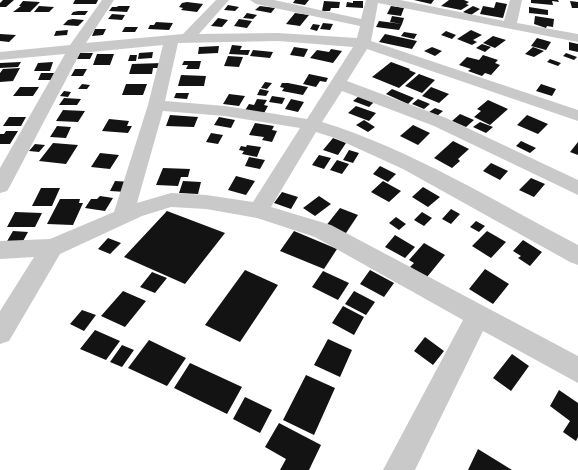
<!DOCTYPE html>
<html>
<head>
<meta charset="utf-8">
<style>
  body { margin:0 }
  canvas { display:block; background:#fff }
</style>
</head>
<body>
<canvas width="578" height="470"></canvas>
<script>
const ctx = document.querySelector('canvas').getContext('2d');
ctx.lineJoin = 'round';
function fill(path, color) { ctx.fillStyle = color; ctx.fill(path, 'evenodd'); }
fill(new Path2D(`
  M3 0H14L6 7H0V3Z
  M75 0H98L96 4H73Z
  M295 0H309L305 5 293 3Z
  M414 0H434L431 4Z
  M449 0H464L469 2 466 4 469 5 461 10 441 6Z
  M531 0H558L559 2 552 1 553 5 531 3Z
  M23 1 40 2 30 12H13L21 6H19Z
  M324 1 340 2 339 8H331L330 11H322Z
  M353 1H363V8L346 7 347 2 353 3Z
  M570 1 578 2V8H572Z
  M187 2 203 4 197 12 181 10 183 8 179 7 182 3Z
  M496 2 507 4 503 18 480 14 483 6 494 8Z
  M228 5 239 7 235 11 224 10Z
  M39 6 54 7 49 12H34Z
  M118 6H130L127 12 109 11 112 7H117Z
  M260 6 275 8 271 13 255 10Z
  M391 6 404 8 401 16 387 14Z
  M473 6 480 9 471 15 463 12Z
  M529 7 548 10V15L529 13Z
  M78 11H88L85 15H71L73 12Z
  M247 13 257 15 253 19 243 18Z
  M295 13 309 15 300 26 286 24Z
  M112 14 125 15 122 20 108 19Z
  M392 16 404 18 402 24 390 22Z
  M535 16 554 19 553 27 547 26 546 28 534 24Z
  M218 18 228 20 222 27 211 26Z
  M73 19 84 20 78 26 63 25 68 20Z
  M239 19 252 21 247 28 234 26Z
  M379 21 402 24 399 30 376 27Z
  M156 22 173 23 169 30 148 29 150 25H154Z
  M323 23 333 24 330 30 320 29Z
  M313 24 320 25 317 31 310 29Z
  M125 27H138L135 32H122Z
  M95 29H106L103 35 92 36Z
  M68 30 67 35 54 36 56 31Z
  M471 30 482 35 473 40 477 42 472 45 457 39Z
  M446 31 456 35 452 39 441 35Z
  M404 32 417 34 414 39 401 36Z
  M0 34 16 35 9 42 0 41Z
  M385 34 417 41 412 49 379 42Z
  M493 36 506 40 495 48 483 43Z
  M537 38 551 42 546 50 531 46Z
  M569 42 578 44V52L569 50Z
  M482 44 491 47 485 52 476 48Z
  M232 45 242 46 240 50H250L248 55 229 54Z
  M219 46 218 53 198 54 199 47Z
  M294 47 308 49 304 57 290 55Z
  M432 47 442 51 435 56 424 51Z
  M533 47 544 51 534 57 525 54Z
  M331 49 342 51 333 63 310 58 317 50 329 52Z
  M253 50 273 52 270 58 250 56Z
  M153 52 152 58 138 59 139 53Z
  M80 53H93L90 59H77Z
  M566 53 577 57 574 60 563 56Z
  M97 54H114L110 65H93Z
  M130 55H137L136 61H128Z
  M483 55 498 60 495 63 500 65 491 75 485 73 482 76 468 71 471 69 459 65 467 57 479 60Z
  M228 56 243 57 239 67 224 66Z
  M550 59 561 63 558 66 547 62Z
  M184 61H201L199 69H186L188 65H182Z
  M21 62 18 67 0 68V63Z
  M53 62 50 71H34L38 63Z
  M391 62 410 69 409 70 416 73 399 88 372 77Z
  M163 63 161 68H153L152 74H129L132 64Z
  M20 68 13 81 0 82V73L3 69Z
  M75 69H87L83 76H71Z
  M41 73H54L51 80H38Z
  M309 74 328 78 326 82 320 81 316 87 303 84Z
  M419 74 435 80 422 93 405 86Z
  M181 75 206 76 204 86H178Z
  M265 82 272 83 267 89 261 88Z
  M282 83H288L308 87 303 95 282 91 284 88 280 87Z
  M82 84 90 85 87 89H78Z
  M126 84H147L143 95H122Z
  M541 84 556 89 552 96 536 91Z
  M20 87H39L33 96H13Z
  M431 87 449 94 439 103 422 96Z
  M260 89 269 91 266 96 257 95Z
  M392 89 414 98 408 104 386 94Z
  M64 91 71 92 68 97 60 96Z
  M176 93H189L187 99 174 98Z
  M229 94 245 96 239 106 223 104Z
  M272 96 285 98 282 104 269 102Z
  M359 96 375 101 369 107 353 101Z
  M64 98 81 99 77 105H59Z
  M257 99 267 100 264 105 268 106 263 115 244 112 249 104 254 105Z
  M291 99 304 102 298 112 285 109Z
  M418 99 430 104 424 109 412 104Z
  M488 100 508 109 490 125 474 117 481 111 477 109Z
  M356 106 376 113 369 121 348 113Z
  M435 108 443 111 437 116 429 112Z
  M63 110 85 111 78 122 56 121Z
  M460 114 474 120 466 127 452 121Z
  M170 115 198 117 194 127 166 126Z
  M527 115 548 124 538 134 517 125Z
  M9 117H26L21 126H3Z
  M219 117 235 120 231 128 214 125Z
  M109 119 129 121 127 126H132L128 133 102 131Z
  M364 120 375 127 368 132 356 125Z
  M480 122 493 127 486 133 473 127Z
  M255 123 274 126 272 130 277 131 272 142 262 140 264 137 249 135Z
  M413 125 430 133 418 145 400 136Z
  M57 126 71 127 66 138 50 137Z
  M6 131H18L10 144H0V134H4Z
  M211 133 223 135 218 144 206 142Z
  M333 138 346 143 338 155 323 150Z
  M453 141 469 149 458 159 460 161 452 168 434 158Z
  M521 141 536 148 530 153 516 146Z
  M578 142V155L570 152Z
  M53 143 78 145 66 164 39 161Z
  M35 144 45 145 39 152 29 151Z
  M247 145 261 147 257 157 242 154 244 151 239 150 241 146 246 147Z
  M349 150 359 153 353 163 343 160Z
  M100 153 119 155 110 169 91 167Z
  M319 155 331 158 324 169 312 165Z
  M249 157 265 160 260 169 245 166Z
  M337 160 349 164 342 174 330 170Z
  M491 163 508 171 500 180 483 171Z
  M380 166 396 174 388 182 373 174Z
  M163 168 190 169 188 177H181L178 186 156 185Z
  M236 176 255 181 246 195 228 190Z
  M531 178 545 184 534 197 519 190Z
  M115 181 131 182 126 192 110 191Z
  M183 181 201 182 198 194 179 193Z
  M383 181 401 191 389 202 371 192Z
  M423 187 440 197 428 207 412 197Z
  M41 188H60L52 206H32Z
  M282 192 298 197 291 209 274 203Z
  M100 196 113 198 105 211 85 208 91 199H97Z
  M319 196 331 204 315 216 303 208Z
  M60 199H80L79 203H83L73 225 47 224Z
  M340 208 358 215 344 236 325 227Z
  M451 209 460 214 451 224 442 219Z
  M167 211 225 233 185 284 124 257Z
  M15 212 42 213 35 227H7Z
  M422 212 432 218 424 226 414 220Z
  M396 217 406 224 399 230 389 223Z
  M476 221 485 226 479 232 470 227Z
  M13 231 28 232 22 243H6Z
  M294 231 337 249 324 269 280 251Z
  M487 231 506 242 491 258 472 246Z
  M395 235 415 247 405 258 385 247Z
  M108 238 121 243 110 254 98 249Z
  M523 240 542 252 530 266 518 258 521 256 513 251Z
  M424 243 445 255 427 277 410 267 414 263 409 260Z
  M485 269 509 284 493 304 469 289Z
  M245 270 278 285 240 342 205 325Z
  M370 270 394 283 384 297 360 284Z
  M323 271 349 283 338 300 312 287Z
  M152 272 167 278 155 293 140 287Z
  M123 291 146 301 125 327 101 316Z
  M354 291 375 302 366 315 345 304Z
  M343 306 364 317 354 335 332 323Z
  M82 310 96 315 84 331 70 324Z
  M95 330 120 341 106 360 80 349Z
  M425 337 444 351 433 365 414 351Z
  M328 339 352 350 340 377 314 365Z
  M149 340 186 358 167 386 128 368Z
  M122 345 134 350 122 367 110 362Z
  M512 354 529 366 511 391 493 378Z
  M190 363 242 387 227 414 174 388Z
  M306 375 335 388 314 435 283 420Z
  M559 390 578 403V437L576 441 563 432 570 421 550 406Z
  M245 397 272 410 260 433 233 419Z
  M279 423 321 445 309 470H280L286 459 265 447Z
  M478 449 512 470H468Z`), '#131313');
fill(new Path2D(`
  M102 0H114L86 43 183 34 216 0H229L199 34 278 33 357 38 360 26 256 4 250 0H274L361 19 366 0H400L504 21 510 0H522L517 23 578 34V42L378 3 371 41 578 110V121L367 49 347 81 446 118 578 180V195L434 126 342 91 322 122C410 149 496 202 578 245V265L570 262 403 169 335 138 316 132 271 207 331 225 578 356V383L483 331 415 470H383L463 320 315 237 257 218 206 209 171 207 142 216 60 254 9 341 0 344V311L34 257 0 259V241L50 239 114 212 148 105 163 45 80 53 10 186 7 191 0 193V168L65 54 0 60V52L70 45ZM278 41 353 47 307 119 225 106 165 101 178 43ZM163 111 225 116 300 128 253 202 206 195 171 193 137 203Z`), '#c9c9c9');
</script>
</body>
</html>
